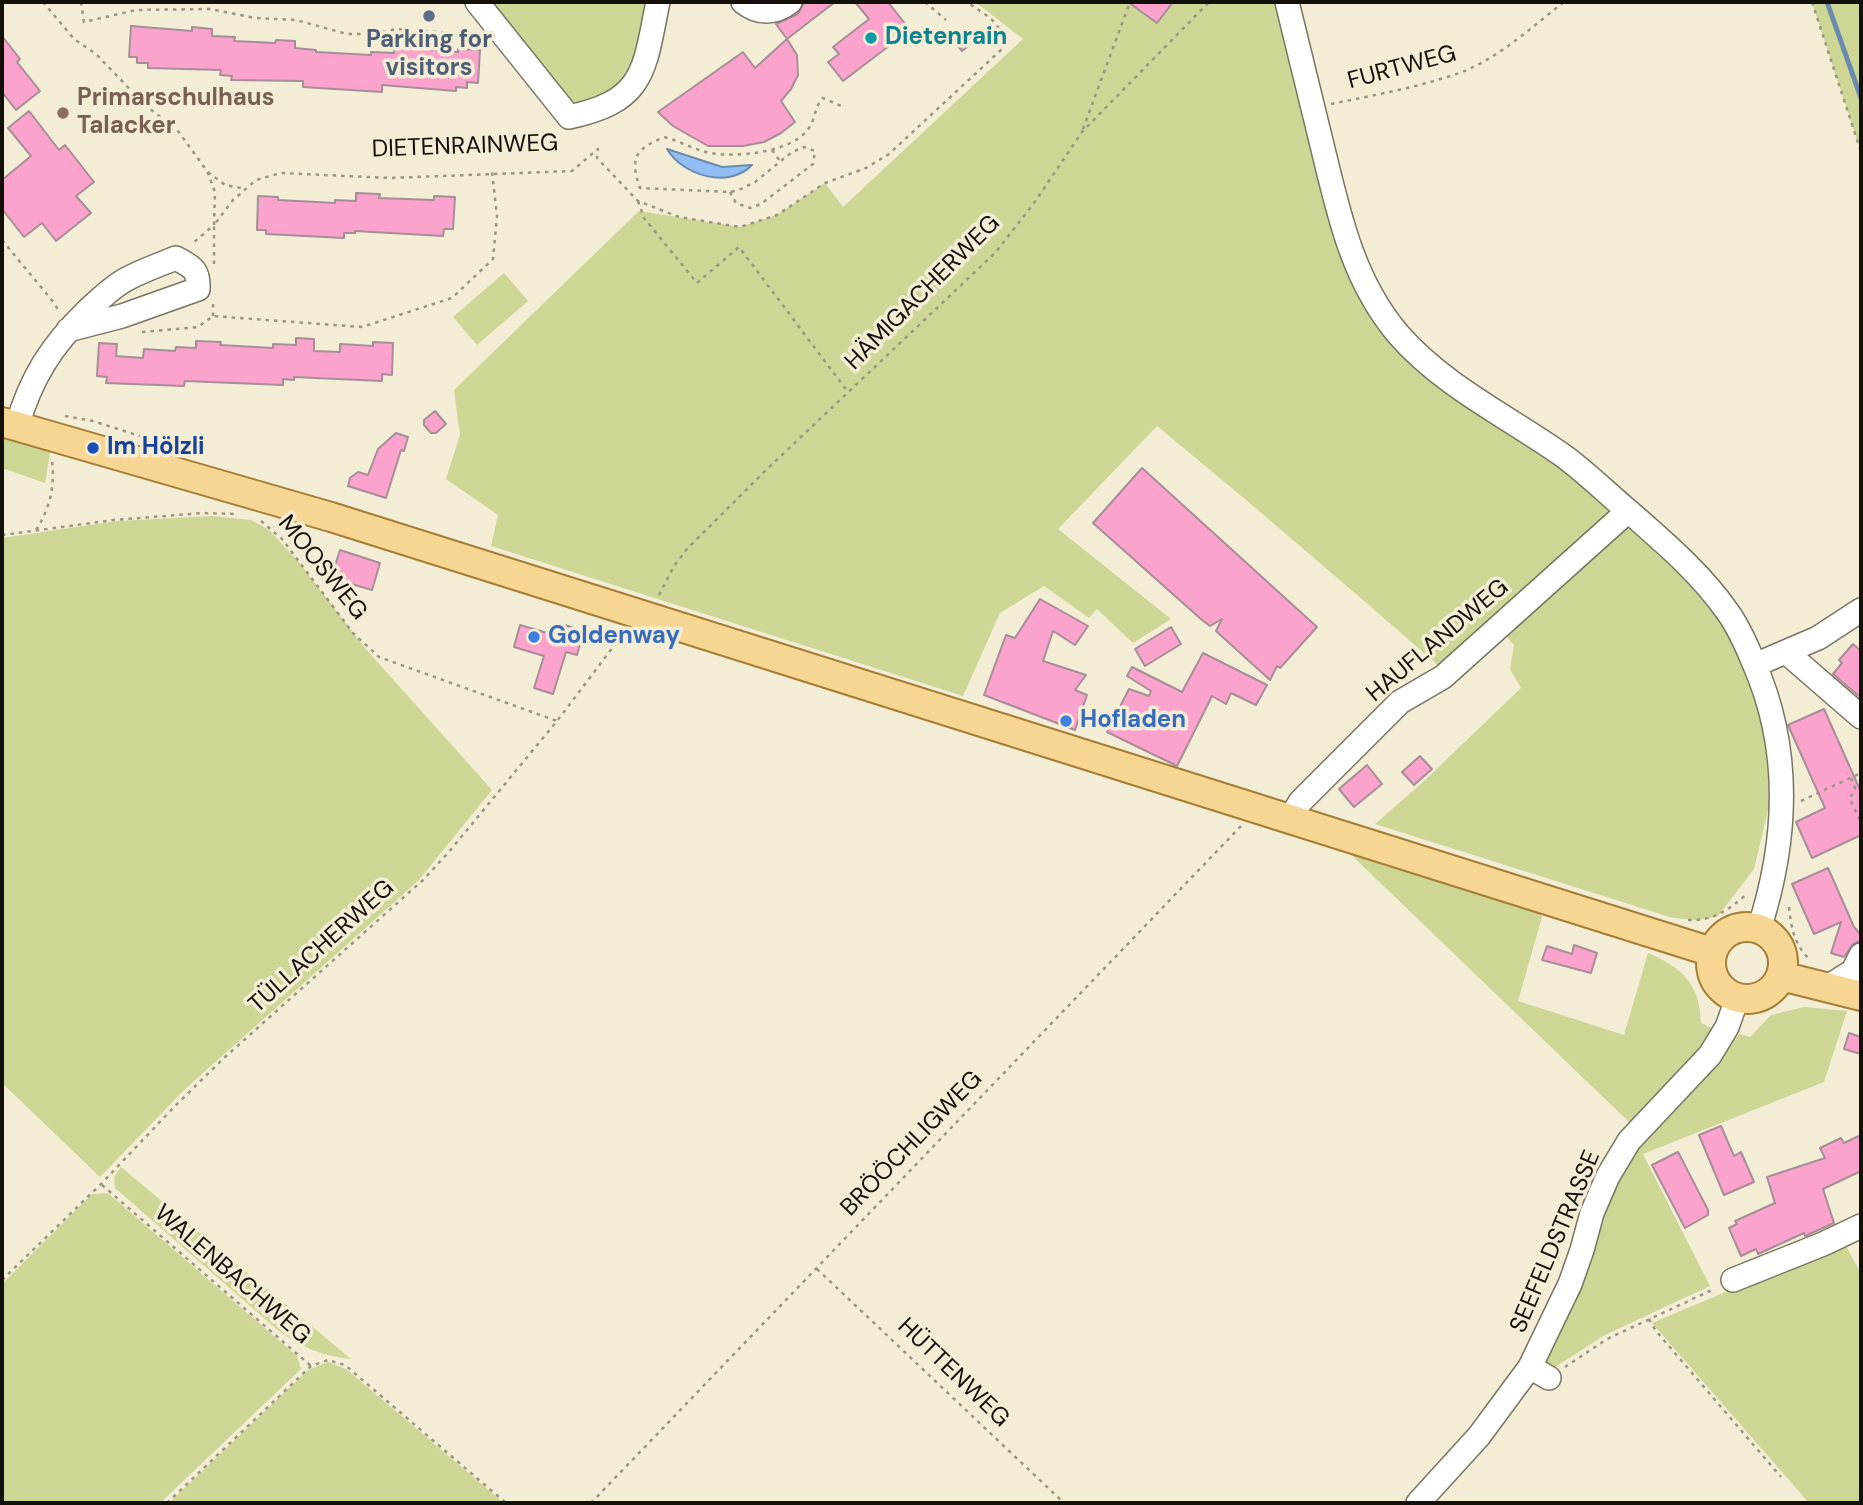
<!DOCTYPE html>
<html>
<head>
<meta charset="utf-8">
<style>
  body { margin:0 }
  #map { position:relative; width:1863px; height:1505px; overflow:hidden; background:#f3edd6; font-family:"DM Sans",sans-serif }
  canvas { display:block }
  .frame { position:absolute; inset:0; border:4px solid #121008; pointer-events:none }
</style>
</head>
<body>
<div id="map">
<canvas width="1863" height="1505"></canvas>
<div class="frame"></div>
</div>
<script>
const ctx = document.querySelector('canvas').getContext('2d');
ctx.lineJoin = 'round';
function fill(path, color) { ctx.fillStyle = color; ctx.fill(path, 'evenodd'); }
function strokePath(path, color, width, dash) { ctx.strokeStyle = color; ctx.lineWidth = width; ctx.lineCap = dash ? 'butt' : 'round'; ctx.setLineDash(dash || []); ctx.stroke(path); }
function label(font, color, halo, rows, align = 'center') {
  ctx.font = font + ' "DM Sans",sans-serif'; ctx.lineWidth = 7; ctx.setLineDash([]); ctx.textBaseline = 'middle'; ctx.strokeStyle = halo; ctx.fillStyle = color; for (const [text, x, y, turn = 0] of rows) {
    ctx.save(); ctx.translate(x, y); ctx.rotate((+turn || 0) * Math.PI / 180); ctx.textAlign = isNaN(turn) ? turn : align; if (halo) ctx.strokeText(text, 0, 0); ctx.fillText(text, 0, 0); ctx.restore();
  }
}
fill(new Path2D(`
  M477 2H658L643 72 569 117Z
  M975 2H1287L1344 232 1398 333 1525 431 1712 591 1748 671 1767 744 1769 806 1754 869 1718 916 1698 920 1673 918 1375 824 1423 782 1521 688 1510 669 1514 645 1501 631 1453 678C1355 593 1257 508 1157 426L1058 529 1171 619 1133 643 1097 609 1089 618 1044 586 1000 613 963 696 491 546 498 515 446 479 460 435 454 390 639 211 740 227 777 215 825 183 843 207 1023 39Z
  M1812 2H1861V152Z
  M504 273 528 301 477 345 453 317Z
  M2 433 51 448 45 483 2 468Z
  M213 516 251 520 269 530 298 561 365 648 492 790 419 880 184 1090 100 1177 2 1083V538L117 521Z
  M1341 845 1533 904 1542 917 1518 1001 1624 1035 1648 953C1682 967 1700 985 1701 1023L1712 1028 1692 1059 1630 1123Z
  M1804 1007 1847 1011 1824 1082 1643 1154 1710 1286 1605 1335 1549 1371 1540 1367 1617 1174 1651 1129 1707 1073 1739 1034 1750 1037 1771 1015Z
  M121 1167 351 1359C320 1355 306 1349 280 1332L115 1188 114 1177Z
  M108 1193 297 1356 301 1369 160 1503H2V1284L92 1194Z
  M1844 1242 1861 1274V1503H1809L1652 1323Z
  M328 1362 346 1369 504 1503H169L308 1370Z`), '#cdd694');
const water = new Path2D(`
  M667 149 722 167 752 165C729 189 683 176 667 149Z`);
fill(water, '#90bef5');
strokePath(water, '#6a8aae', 2);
strokePath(new Path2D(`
  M1827 2 1861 98`), '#6a8aae', 5);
const building = new Path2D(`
  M804 2H835L787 39 776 24 798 14Z
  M855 2H888L910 30 843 81 828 62 839 54 833 47 869 19Z
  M1128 2H1173L1157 23Z
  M131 26 192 31V27L212 29V36L235 37 234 41 275 43 276 40 295 41V48L316 50V52L371 55V52L394 53V46L458 52V49L480 50 478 83 467 82V88L456 87V91L382 85V92L303 87V81L231 80 232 76 220 75 221 70 148 68V63H137V57H129Z
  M965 31 974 41 962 51 953 40Z
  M2 36 20 59 17 62 40 91 16 110 2 92Z
  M787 39 797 55 798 75 791 89 781 101 795 122 781 133 764 142 743 146H708L673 126 658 112 743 52 755 68Z
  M29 111 59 150 65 145 94 182 76 196 91 213 56 241 42 223 24 237 2 209V180L31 156 8 128Z
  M356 193 380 194 379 198 434 200V196L455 197 453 229H444L443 236 355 231V233H344V238L266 234V230H257L258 196 278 197V200L335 203V200L356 201Z
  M296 338 314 339V351L340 352V344L373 346V342L393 343 392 375 382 374V381L294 377V380L283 379V385L185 381 184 386 106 383 107 377 97 376 99 343 117 344 116 356 143 358 144 349 175 351 176 347 196 348V341L221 342 220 345 273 348V344L296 345Z
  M435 411 446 424 436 433H431L424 425V420Z
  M396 433 408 437 404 451 401 450 386 498 348 486 350 478 358 472 368 475 378 449Z
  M1142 468 1317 627 1280 668 1277 666 1270 680 1216 631 1222 619 1210 626 1202 620 1093 523Z
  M340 550 380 563 372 590 331 578Z
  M1040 599 1088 626 1075 645 1053 631 1043 661 1086 675 1075 690 1087 695 1075 730 984 695 1006 635 1015 638Z
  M558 623 584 631 577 655 566 652 553 694 534 688 544 656 514 647 520 625 554 635Z
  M1171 627 1181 644 1145 666 1135 649Z
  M1853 644 1861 651V698L1833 674 1842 663 1839 660Z
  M1203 653 1267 685 1256 705 1231 693 1226 704 1212 696 1177 766 1107 732 1129 689 1149 696 1151 691 1127 676 1132 667 1182 692Z
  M1824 709 1861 792V835L1812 858 1796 822 1825 808 1788 725Z
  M1420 756 1432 769 1414 785 1402 772Z
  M1367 765 1382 784 1354 807 1339 789Z
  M1828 868 1854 927 1861 935 1860 941 1853 944 1844 957 1831 953 1841 922 1814 934 1792 884Z
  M1574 945 1597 953 1591 973 1542 960 1547 946 1572 954Z
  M1849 1033 1861 1037V1054L1844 1049Z
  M1721 1126 1734 1156 1741 1152 1754 1182 1724 1195 1699 1135Z
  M1861 1135V1171L1823 1189 1834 1223 1805 1236 1804 1233 1758 1254 1756 1249 1741 1256 1729 1228 1737 1224 1735 1221 1775 1203 1767 1177 1825 1158 1820 1148 1841 1138 1844 1143Z
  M1678 1152 1708 1210V1215L1685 1228 1652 1165Z`);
fill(building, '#fca3cd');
strokePath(building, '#a58e98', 2);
const minor = new Path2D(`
  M477 2 569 117C646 101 644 69 658 2
  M743 2C758 14 775 14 790 2
  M1287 2C1299 51 1311 100 1323 149 1339 215 1353 281 1398 334 1444 387 1509 417 1565 457 1589 475 1610 496 1633 515 1667 545 1701 574 1727 611 1738 626 1746 644 1753 661 1792 748 1788 839 1759 929
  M17 426C31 378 51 346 87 311 99 300 111 288 125 280 141 271 159 265 176 258 192 267 199 269 198 289L122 316 68 330
  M1786 652 1861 717
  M1755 665 1818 638 1861 610
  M1290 819 1300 802 1400 702 1443 677 1628 511
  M1826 988 1853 971 1861 955
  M1733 1280 1823 1244 1861 1226
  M1530 1367 1549 1378
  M1418 1503 1479 1436 1530 1367 1570 1284 1582 1250 1592 1213 1608 1176 1629 1141 1710 1055 1727 1027 1737 999`);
const major = new Path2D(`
  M2 422 331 517 1712 952
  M1711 963a36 36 0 1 1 72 0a36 36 0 1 1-72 0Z
  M1781 976 1861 996`);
strokePath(minor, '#797460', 26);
strokePath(major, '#a47e35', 32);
strokePath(new Path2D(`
  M43 2 74 39 96 54 145 105 178 131 207 171 215 192 214 225 192 244
  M81 2 84 22 136 10 210 9 255 18 296 20 347 34H373L396 29 477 35
  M925 2 946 20
  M1812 2 1861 152
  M1331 104C1375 95 1420 87 1462 72 1500 57 1533 26 1564 2
  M1083 129 1130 2
  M772 150 780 161
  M208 172 225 185 246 189
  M730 192 736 203 750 208 761 204 813 164 815 151 804 147 792 152 755 182 739 190 730 192 640 188C629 157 636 149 664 137 680 141 694 150 711 153 738 158 793 152 809 128 816 118 814 107 823 98L841 106
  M638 201 644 218 697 283 739 247 848 392
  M2 240 55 304 59 312
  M214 264V225L233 200 256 180 281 173 390 178 572 171 598 149 597 158 638 201 679 217 740 227 777 215 825 183 866 168 889 154 1002 49C1005 22 986 16 967 2
  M213 316V302
  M142 332 198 327 213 316 362 327 452 298 493 259 497 216 492 172
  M65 416 93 421 146 438
  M261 521 282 539 353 633 379 657 557 721
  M36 530C50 508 55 487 52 461
  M2 535 114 520 203 513 235 514
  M659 595 674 566 687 549 763 473 996 252 1034 203 1082 132 1209 2
  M1851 778 1855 788 1850 799 1861 823
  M1801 801 1861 773
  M1789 907C1791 927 1794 943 1808 958
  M1688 920C1714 921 1728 910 1747 894
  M102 1185 311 1366
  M817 1269 1064 1503
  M2 1280 101 1184 175 1106 225 1057 423 880 448 853 557 721 623 634
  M1649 1319 1656 1331 1781 1477
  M1565 1367 1607 1339 1714 1289
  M167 1503 311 1366 328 1360 345 1365 506 1503
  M591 1503 1241 826`), '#9a9584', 2.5, [3.5, 5]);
strokePath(minor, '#fff', 23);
strokePath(major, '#f7d694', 28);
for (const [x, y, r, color] of [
  [429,16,7,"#5c6f8a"],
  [871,38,7,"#0f9aa8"],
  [63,113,7,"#8d6e63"],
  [93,448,7,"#1a4fb4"],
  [534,637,7,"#3f7fe0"],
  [1066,721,7,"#3f7fe0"]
]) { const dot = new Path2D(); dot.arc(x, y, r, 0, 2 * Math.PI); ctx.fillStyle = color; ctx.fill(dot); strokePath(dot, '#f3edd6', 2.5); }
label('bold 24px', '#0d838f', '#f3edd6', [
  ["Dietenrain",885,38]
], 'left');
label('bold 24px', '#4e5e75', '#f3edd6', [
  ["Parking for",429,41],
  ["visitors",429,69]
]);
label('24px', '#121008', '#f3edd6', [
  ["FURTWEG",1402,68,-15],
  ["DIETENRAINWEG",465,147,-2],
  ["HÄMIGACHERWEG",923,293,-45],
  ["MOOSWEG",322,568,51],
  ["HAUFLANDWEG",1438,641,-40],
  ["TÜLLACHERWEG",322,947,-42],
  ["BRÖÖCHLIGWEG",912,1144,-46],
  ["SEEFELDSTRASSE",1556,1242,-67],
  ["WALENBACHWEG",232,1275,41],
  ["HÜTTENWEG",953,1373,44]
]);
label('bold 24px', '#785e54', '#f3edd6', [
  ["Primarschulhaus",77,99],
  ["Talacker",77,127]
], 'left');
label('bold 24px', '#164399', '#f3edd6', [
  ["Im Hölzli",107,448]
], 'left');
label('bold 24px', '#366cbe', '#f3edd6', [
  ["Goldenway",548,637],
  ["Hofladen",1080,721]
], 'left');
</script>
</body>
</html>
